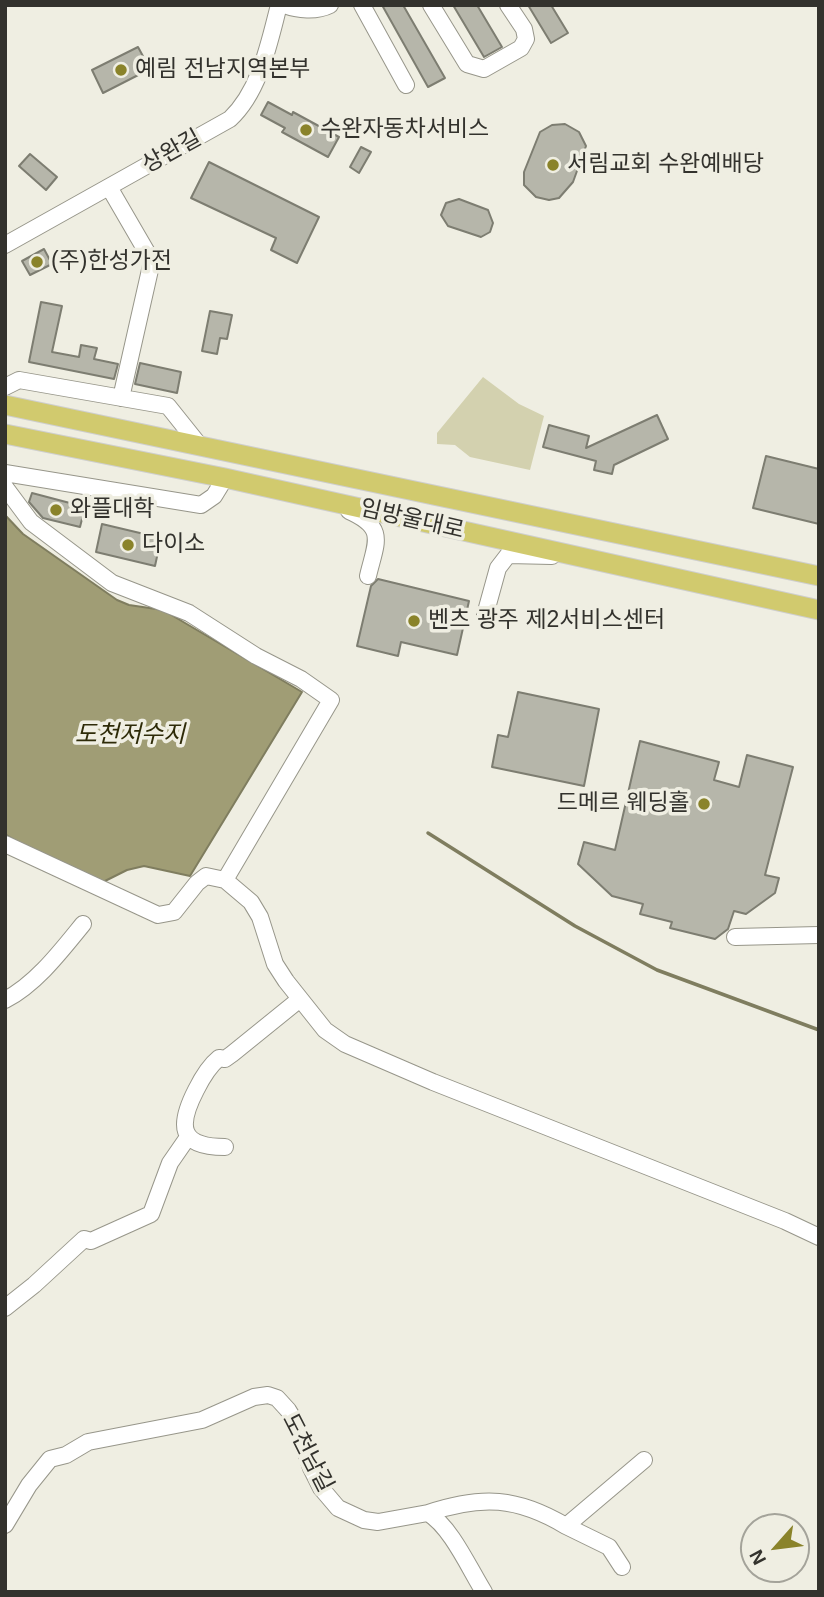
<!DOCTYPE html>
<html>
<head>
<meta charset="utf-8">
<style>
  body { margin:0 }
  #map { position:relative; width:824px; height:1597px; overflow:hidden; background:#efeee2; font-family:Helvetica,sans-serif }
  canvas { display:block }
  .frame { position:absolute; inset:0; border:7px solid #33322d; pointer-events:none }
  .north { position:absolute; left:740px; top:1513px; width:70px; height:70px; box-sizing:border-box; background:#efeee2; border:2px solid #a4a39a; border-radius:50%; rotate:242deg; font-size:19px; font-weight:700; line-height:28px; text-align:center; color:#33322d }
  .north::after { content:''; display:block; margin:auto; width:24px; height:32px; background:#8a832a; clip-path:polygon(50% 0,100% 100%,50% 72%,0 100%) }
</style>
</head>
<body>
<div id="map">
<canvas width="824" height="1597"></canvas>
<div class="frame"></div>
<div class="north">N</div>
</div>
<script>
const ctx = document.querySelector('canvas').getContext('2d');
ctx.lineJoin = 'round';
function fill(path, color) { ctx.fillStyle = color; ctx.fill(path, 'evenodd'); }
function strokePath(path, color, width, dash) { ctx.strokeStyle = color; ctx.lineWidth = width; ctx.lineCap = dash ? 'butt' : 'round'; ctx.setLineDash(dash || []); ctx.stroke(path); }
function label(font, color, halo, rows, align = 'center') {
  ctx.font = font + ' Helvetica,"Noto Sans KR",sans-serif'; ctx.lineWidth = 7; ctx.setLineDash([]); ctx.textBaseline = 'middle'; ctx.strokeStyle = halo; ctx.fillStyle = color; for (const [text, x, y, turn = 0] of rows) {
    ctx.save(); ctx.translate(x, y); ctx.rotate((+turn || 0) * Math.PI / 180); ctx.textAlign = isNaN(turn) ? turn : align; if (halo) ctx.strokeText(text, 0, 0); ctx.fillText(text, 0, 0); ctx.restore();
  }
}
fill(new Path2D(`
  M483 377 519 404 544 416 530 470 470 457 455 445 437 444V433Z`), '#d3d1af');
const water = new Path2D(`
  M5 515 23 534 117 600 129 605 163 610 302 692 190 876 144 866 127 870 101 883 28 849 5 834Z`);
fill(water, '#a09d75');
strokePath(water, '#7f7d5f', 2);
strokePath(new Path2D(`
  M428 833 575 926 657 970 819 1030`), '#7f7d5f', 3.5);
const building = new Path2D(`
  M382 5H403L445 78 428 87Z
  M453 5H477L502 47 484 57Z
  M528 5H551L568 33 551 43Z
  M138 47 150 69 103 93 92 70Z
  M268 102 292 115 293 112 339 137 328 157 282 132 285 128 261 115Z
  M565 124 579 132 586 146 573 182 559 198 549 200 536 197 524 185V172L540 132 552 125Z
  M361 147 371 152 359 173 350 167Z
  M30 154 57 177 46 190 19 166Z
  M209 162 319 217 297 263 271 250 276 238 191 198Z
  M459 199 488 210 493 223 490 232 481 237 448 226 441 215 446 203Z
  M44 249 52 264 30 275 22 261Z
  M41 302 62 306 52 352 79 357 81 345 97 348 94 359 118 364 114 379 29 362Z
  M210 311 232 315 227 339 220 338 217 354 202 351Z
  M140 363 181 372 177 393 135 384Z
  M657 415 668 439 614 465 612 474 594 470 596 461 543 447 549 425 589 436 586 448Z
  M766 456 819 469V524L753 508Z
  M32 493 85 507 80 527 43 518 29 502Z
  M102 524 161 538 155 566 96 552Z
  M378 579 469 601 457 655 401 642 398 656 357 646 371 586Z
  M518 692 599 709 584 786 492 767 498 735 508 737Z
  M640 741 719 762 714 780 739 787 747 755 793 767 765 875 779 878 775 893 746 914 734 911 728 929 715 939 670 928 672 922 640 914 643 904 612 896 578 864 584 842 615 850Z`);
fill(building, '#b6b6aa');
strokePath(building, '#7d7d71', 2);
const minor = new Path2D(`
  M284 5C298 10 316 12 330 5
  M362 5 406 85
  M431 5 467 64 484 69 521 48 526 39 524 29 508 5
  M109 187 152 261 121 398
  M5 245 230 119C260 91 269 43 279 5
  M5 387 19 380 168 406 200 446
  M5 473 201 505 214 496 225 478
  M5 487 31 522 112 583 189 613 256 656 301 679 331 700 225 880
  M349 511C387 528 376 542 368 576
  M485 615 498 568 508 555 552 556
  M5 844 158 915 174 912 197 883 206 876 225 880 251 902 260 917 275 964 286 981 325 1030 345 1044 433 1082 785 1221 819 1237
  M735 937 819 935
  M5 1000C36 984 61 951 83 924
  M225 1147C178 1147 178 1125 196 1090 202 1078 209 1066 219 1058L225 1059 232 1054 300 999
  M5 1308 34 1285 84 1239 91 1241 151 1214 170 1163 188 1137
  M428 1513C482 1495 517 1497 566 1526
  M5 1525 29 1485 50 1459 66 1455 88 1442 202 1420 254 1397 268 1395 277 1398 288 1410 297 1425 311 1468 321 1488 338 1508 364 1520 378 1522 428 1513C451 1527 469 1568 484 1592
  M622 1567 609 1547 566 1526 644 1460`);
const major = new Path2D(`
  M5 405 819 576
  M5 434 225 478 819 610`);
strokePath(minor, '#97968a', 18);
strokePath(major, '#cececd', 21);
strokePath(minor, '#fff', 16);
strokePath(major, '#d1ca6e', 19);
for (const [x, y, r, color] of [
  [121,70,7,"#8a832a"],
  [306,130,7,"#8a832a"],
  [553,165,7,"#8a832a"],
  [37,262,7,"#8a832a"],
  [56,510,7,"#8a832a"],
  [128,545,7,"#8a832a"],
  [414,621,7,"#8a832a"],
  [704,804,7,"#8a832a"]
]) { const dot = new Path2D(); dot.arc(x, y, r, 0, 2 * Math.PI); ctx.fillStyle = color; ctx.fill(dot); strokePath(dot, '#efeee2', 2.5); }
label('23px', '#33322d', '#efeee2', [
  ["예림 전남지역본부",135,70],
  ["수완자동차서비스",320,130],
  ["서림교회 수완예배당",567,165],
  ["(주)한성가전",51,262],
  ["와플대학",70,510],
  ["다이소",142,545],
  ["벤츠 광주 제2서비스센터",428,621],
  ["드메르 웨딩홀",690,804,"right"]
], 'left');
label('23px', '#33322d', '#efeee2', [
  ["상완길",172,152,-29],
  ["임방울대로",412,520,13],
  ["도천남길",307,1453,63]
]);
label('italic 24px', '#2e2b08', '#efeee2', [
  ["도천저수지",130,735]
]);
</script>
</body>
</html>
